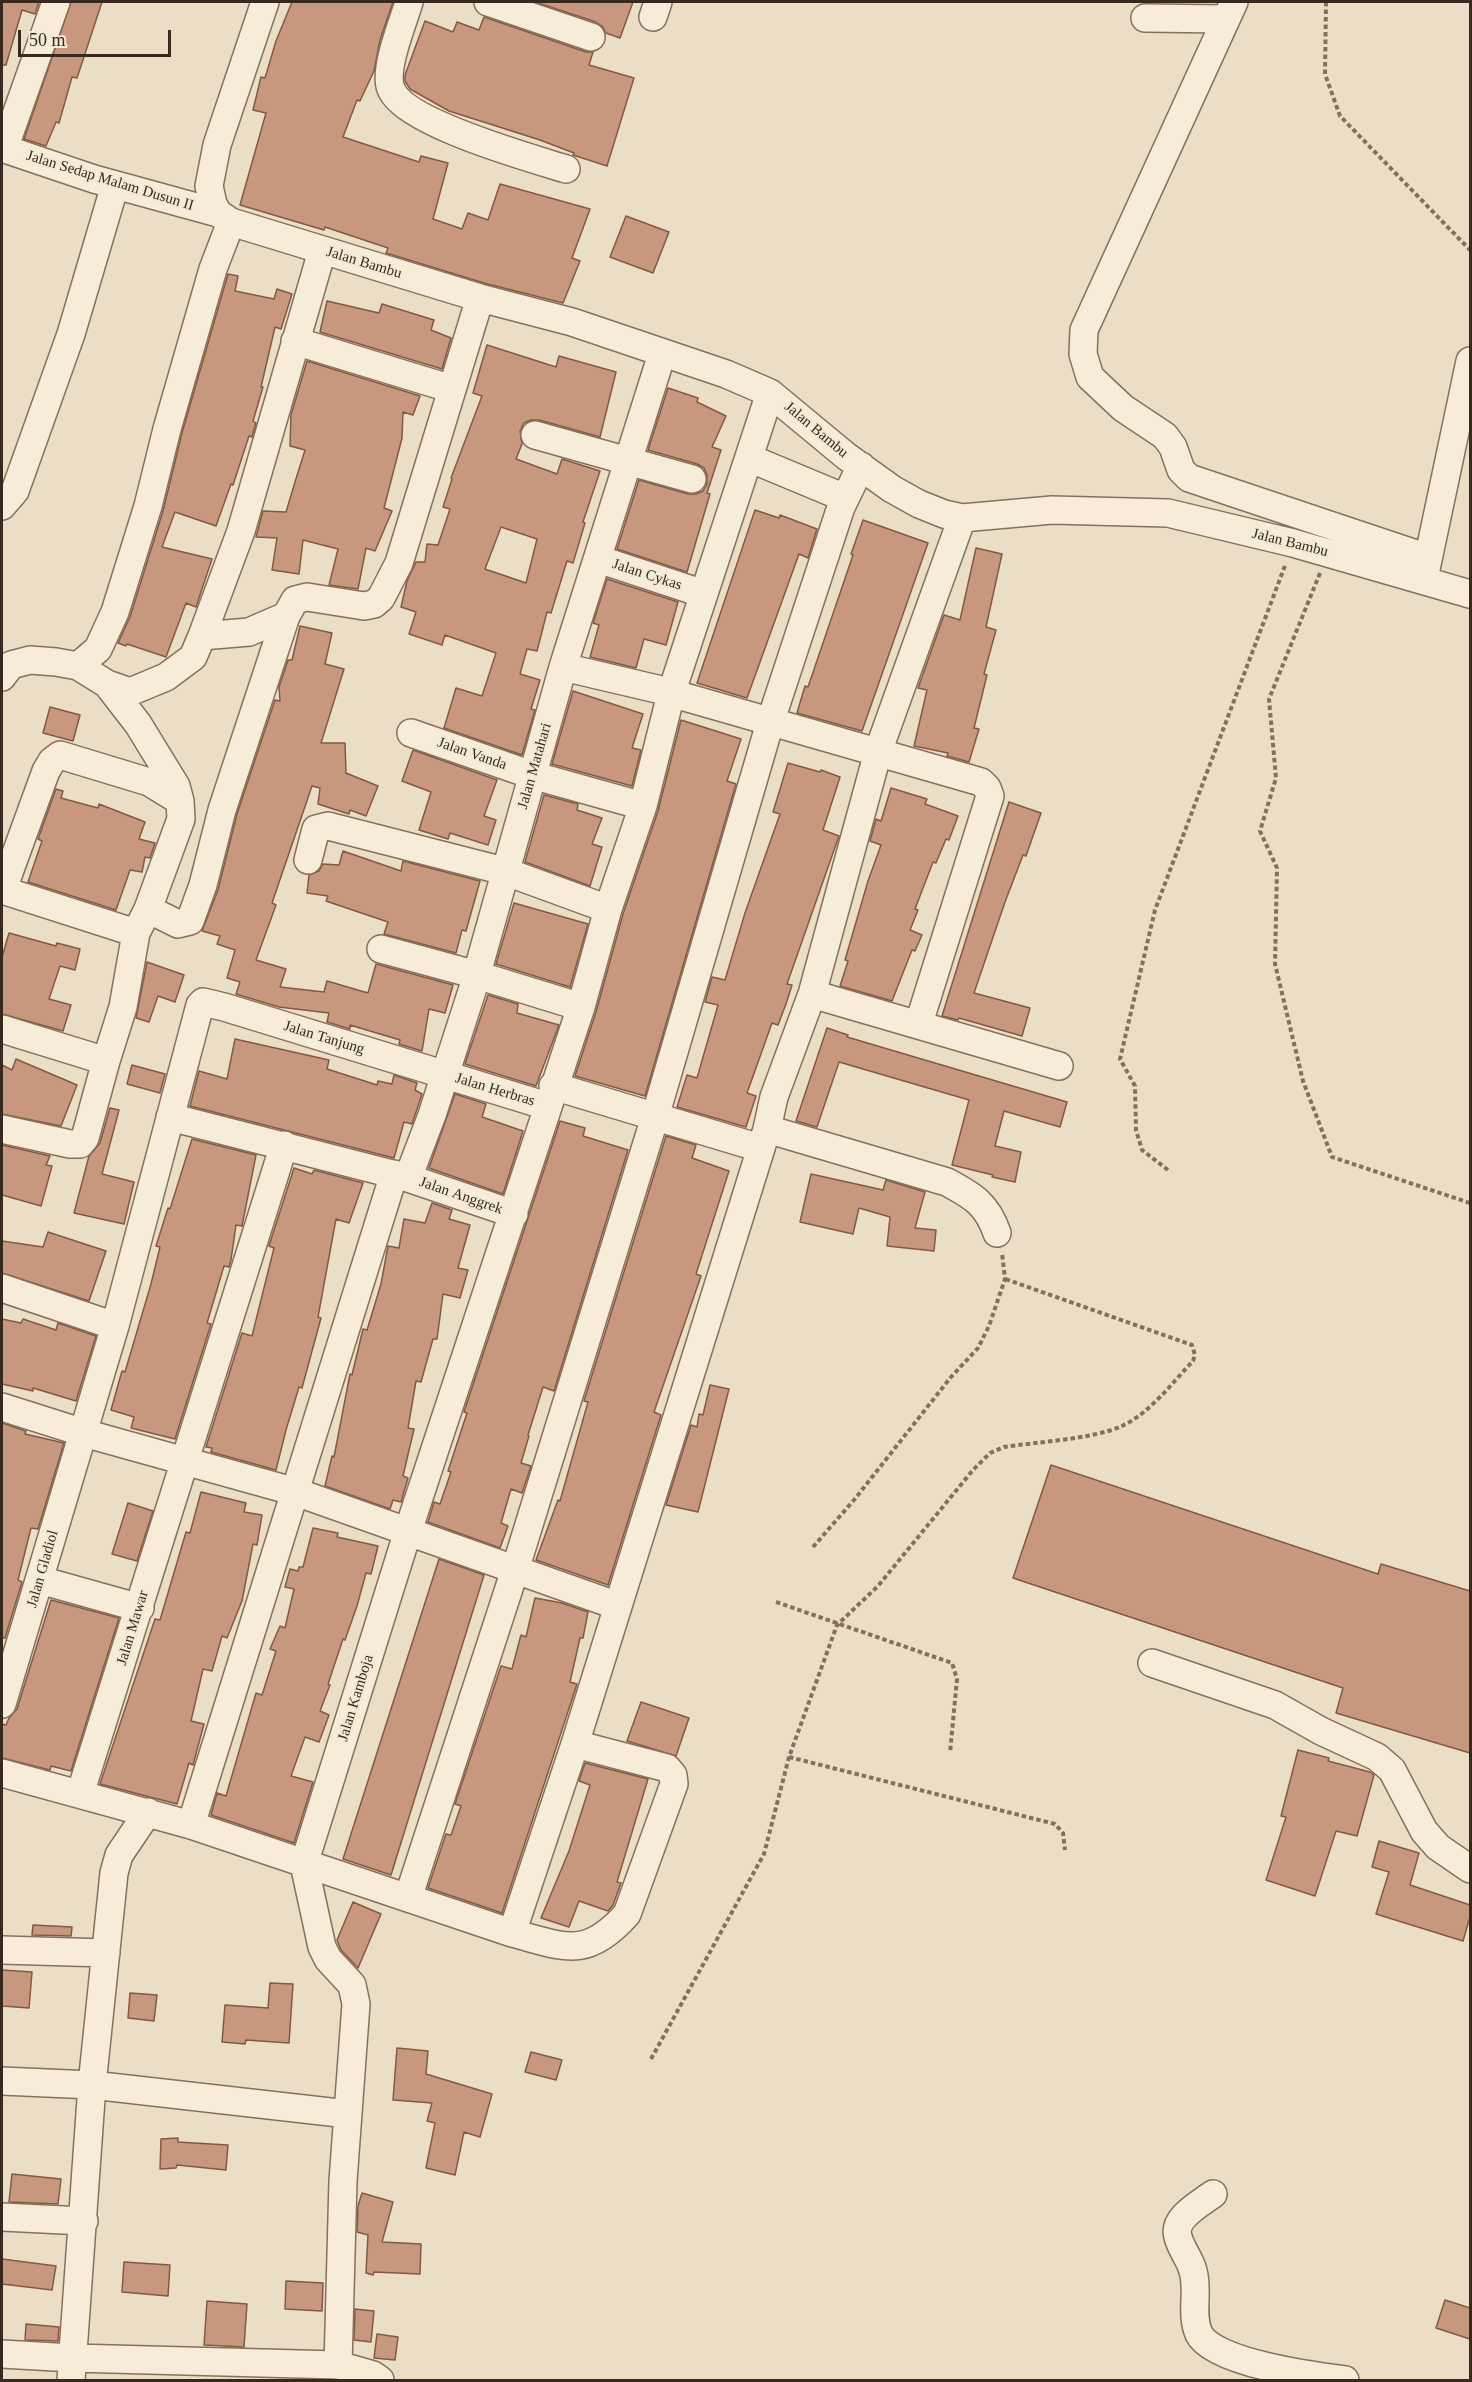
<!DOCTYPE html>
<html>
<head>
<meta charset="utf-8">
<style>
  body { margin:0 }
  #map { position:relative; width:1472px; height:2382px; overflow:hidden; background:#ebdec6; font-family:"Times New Roman",serif }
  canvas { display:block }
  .frame { position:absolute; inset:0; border:3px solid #372920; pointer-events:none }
  .scale { position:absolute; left:18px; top:30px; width:153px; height:27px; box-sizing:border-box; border:3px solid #372920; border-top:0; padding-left:8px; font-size:18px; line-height:21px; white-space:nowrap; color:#372920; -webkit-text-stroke:4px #f3e9d5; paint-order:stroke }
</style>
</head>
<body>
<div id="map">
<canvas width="1472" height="2382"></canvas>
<div class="frame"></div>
<div class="scale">50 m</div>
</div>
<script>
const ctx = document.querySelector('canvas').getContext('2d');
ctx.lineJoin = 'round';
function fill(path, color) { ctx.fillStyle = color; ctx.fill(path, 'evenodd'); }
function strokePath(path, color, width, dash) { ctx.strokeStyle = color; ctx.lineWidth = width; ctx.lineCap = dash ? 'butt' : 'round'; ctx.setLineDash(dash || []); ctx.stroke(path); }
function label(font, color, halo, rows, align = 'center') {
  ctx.font = font + ' "Times New Roman",serif'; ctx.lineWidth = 4.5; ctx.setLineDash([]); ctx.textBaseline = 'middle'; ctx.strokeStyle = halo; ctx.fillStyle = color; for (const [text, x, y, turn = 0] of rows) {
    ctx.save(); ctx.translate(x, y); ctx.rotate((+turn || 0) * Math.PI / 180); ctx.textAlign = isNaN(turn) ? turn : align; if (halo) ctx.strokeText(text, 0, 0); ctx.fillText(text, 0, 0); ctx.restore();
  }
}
const building = new Path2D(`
  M2 2H39L35 14 22 10 6 65H2Z
  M71 2H102L77 78 72 77 59 123 56 122 46 146 24 139Z
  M292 2H393L380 40 374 71 360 101 357 100 343 137 419 162 421 156 448 163 433 219 462 229 468 213 488 220 500 184 590 209 572 258 580 261 563 303 484 283 386 253 388 248 325 227 324 230 240 205 266 113 253 110 261 77 265 78 276 41Z
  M535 2H633L620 38 606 33 602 26 596 22Z
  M484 17 586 52H593L589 65 634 78 607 166 573 155 574 153 540 140 449 111 410 89 405 81V75L425 21 453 32 457 22 479 30Z
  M626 216 669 232 653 273 610 257Z
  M228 274 238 276 235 291 274 299 277 289 292 294 281 329 275 327 261 387H263L253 421 256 423 252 437 249 436 233 485 231 484 216 526 175 512 162 547 212 559 196 607 186 603 166 657 127 644 126 646 118 643 130 617 163 511 182 433Z
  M327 301 379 313 382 304 434 320 431 330 451 338 442 369 320 332Z
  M487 345 556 367 559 356 616 372 600 437 539 420H531L524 423 520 431 522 444 516 459 557 474 562 459 600 471 583 522 585 523 573 563 567 561 551 613 547 612 537 651 527 649 520 674 540 680 531 709 535 710 522 755 444 728 456 688 482 696 496 653 445 635 442 645 409 634 416 612 401 607 407 581 416 562H425L427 544 438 545 450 509 443 507 452 479 451 478 482 396 473 393ZM501 527 537 539 526 583 485 569Z
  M307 361 420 396 413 415 403 412 402 438 384 508 392 511 375 551 366 548 358 589 329 585 338 549 303 540 299 574 272 570 277 538 256 537 263 511 286 512 295 482 305 450 290 446 291 415Z
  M668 388 698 398 697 402 726 416 712 447 721 450 707 493 710 494 687 572 617 549 639 480 688 494H696L703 491 707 484V475L704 468 697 464 648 450Z
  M755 510 779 518 780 515 817 529 808 558 799 554 747 698 697 683Z
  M863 520 928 543 862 731 797 713 805 686 808 687 853 555 851 554Z
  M976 548 1002 554 986 627 996 630 984 674 987 675 974 728 979 729 969 762 947 756 948 753 914 746 927 690 918 688 944 615 960 620Z
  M607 579 678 602 666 645 644 639 636 668 590 657 599 625 593 623Z
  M300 626 332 633 325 664 344 669 321 743H345L346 773 378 786 366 816 350 810 349 814 318 804 320 788 312 786 272 903 276 905 256 960 286 969 280 987 324 992 327 981 368 993 376 964 453 985 445 1013 429 1009 422 1051 399 1044 400 1040 350 1025V1029L327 1022 329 1013 279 1007 236 994 240 982 227 978 235 950 217 944 220 936 202 931 218 890 237 814 275 700 280 701 279 687 288 660H292Z
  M573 691 643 714 632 748 641 750 632 786 552 764Z
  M50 707 80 715 73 741 43 733Z
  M681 720 741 739 727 781 736 784 645 1096 575 1076 596 1012 623 914 658 811Z
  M413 750 497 780 484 816 496 820 488 845 450 833 448 839 419 830 431 792 402 781Z
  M788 763 820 772 821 770 840 777 823 830 839 836 787 984 792 985 786 1004 778 1025 772 1023 747 1093 756 1096 746 1127 677 1107 687 1075 697 1078 718 1005 705 1002 712 977 725 980 745 913 780 814 773 812Z
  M891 788 927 799 925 804 958 816 949 840 946 839 936 863 933 862 915 909 918 910 910 930 922 935 915 951 912 950 892 1001 840 986 848 961 845 960 868 881 881 845 870 841 876 819 881 821Z
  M56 789 63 791 61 798 98 808 99 804 145 822 139 839 155 843 150 858 145 857 142 872 130 870 116 910 28 882 42 841 38 839Z
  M544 795 578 804 577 810 602 818 592 844 602 847 590 886 525 862Z
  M1009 802 1041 813 1026 856 1023 855 1005 902 974 993 1030 1008 1022 1036 959 1018 958 1020 942 1016Z
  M343 851 401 871 403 861 480 881 466 931 462 930 456 953 384 934 388 922 326 901 328 896 307 893 309 875 319 871 323 864 339 865Z
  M514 903 588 924 570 987 496 964Z
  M9 933 56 946 57 943 80 949 75 970 60 966 49 999 71 1005 63 1031 2 1014V957Z
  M147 962 184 975 175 1002 158 996 149 1022 136 1018Z
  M488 995 518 1004 517 1013 559 1025 536 1086 465 1064Z
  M827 1028 848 1035 847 1037 1067 1102 1060 1127 1004 1111 995 1146 1021 1152 1015 1182 992 1177 993 1175 952 1165 969 1100 839 1062 817 1127 796 1121Z
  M235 1039 329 1060 327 1069 377 1085 378 1081 392 1084 394 1075 417 1083 415 1090 422 1094 412 1124 404 1122 394 1158 190 1106 199 1071 227 1079Z
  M16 1059 77 1085 61 1126 2 1114V1065L12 1070Z
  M132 1065 165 1074 160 1093 127 1084Z
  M455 1094 486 1104 482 1117 523 1131 503 1194 429 1168Z
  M110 1108 119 1110 102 1174 134 1182 124 1224 74 1213 89 1156 100 1143Z
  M560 1121 585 1128 583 1136 628 1150 554 1391 543 1387 528 1435 529 1436 521 1463 531 1466 522 1493 511 1489 501 1523 508 1526 500 1548 428 1522 434 1502 440 1504 451 1472 448 1471 467 1413 464 1412Z
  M666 1136 696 1145 692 1158 729 1171 696 1274 701 1276 654 1412 661 1415 608 1585 536 1560 558 1500 560 1501 588 1402 584 1401Z
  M192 1139 256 1155 242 1226 236 1225 231 1260 229 1267 224 1266 207 1323 211 1324 175 1439 131 1428 134 1417 111 1410 122 1371 125 1372 151 1284 160 1247 156 1246 168 1208 170 1209Z
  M2 1145 50 1156 46 1165 52 1166 41 1206 2 1195Z
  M294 1168 312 1174 314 1170 363 1183 349 1223 336 1219 318 1317 321 1318 302 1388 299 1387 286 1430 276 1470 211 1452 212 1448 206 1447 242 1333 252 1336 274 1248 269 1246Z
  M811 1174 883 1190 886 1180 925 1192 915 1228 936 1230 934 1251 887 1246 890 1217 859 1208 853 1234 800 1222Z
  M432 1203 452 1210 449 1219 470 1225 458 1268 468 1270 460 1298 443 1294 437 1339H433L421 1382 416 1381 408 1428 414 1429 403 1476 408 1478 401 1502 393 1500 390 1509 325 1486 332 1456 334 1457 350 1374 352 1375 363 1329 367 1330 381 1284 388 1246 399 1248 404 1219 425 1223Z
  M48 1232 106 1251 89 1301 2 1273V1241L43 1247Z
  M2 1319 21 1323 23 1319 56 1330 58 1323 96 1336 76 1401 33 1388V1391L2 1384Z
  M710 1385 729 1389 698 1512 666 1505 691 1425 697 1427 699 1414 703 1415Z
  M2 1423 26 1431 25 1434 64 1443 38 1529 31 1528 18 1580 22 1582 5 1638H2Z
  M1051 1465 1378 1574 1381 1564 1470 1591V1753L1336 1713 1343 1688 1013 1578Z
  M201 1492 246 1503 244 1512 262 1515 257 1545 253 1544 242 1601 227 1638 222 1636 212 1671 203 1669 191 1721 204 1724 193 1765 189 1763 177 1804 100 1784 155 1619 160 1620 186 1532 190 1533Z
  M128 1503 153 1511 137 1561 112 1554Z
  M313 1528 338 1533 337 1537 378 1546 371 1574 366 1573 357 1606 345 1640 343 1639 328 1684 330 1685 320 1711 329 1715 319 1742 305 1737 291 1776 313 1782 294 1843 211 1815 217 1793 226 1796 256 1693 262 1695 276 1651 270 1649 280 1626 285 1628 294 1589 285 1587 290 1569 298 1571 299 1567H303Z
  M439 1559 484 1575 391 1875 343 1859Z
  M535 1598 562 1603 588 1612 583 1638H580L570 1682 577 1684 502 1913 428 1888 446 1834 451 1835 461 1806 455 1804 501 1666 512 1669 521 1635 526 1637Z
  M51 1600 119 1618 71 1771 51 1766 50 1770 2 1758V1724L6 1725 9 1718 17 1709Z
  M641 1702 689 1718 676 1756 627 1741Z
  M1298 1750 1329 1758 1328 1761 1370 1772 1374 1775 1357 1836 1336 1831 1315 1896 1266 1880 1286 1817 1281 1816Z
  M585 1763 648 1779 617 1882 621 1883 613 1905 608 1911 579 1901 569 1927 541 1918 569 1851 590 1785 579 1781Z
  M1379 1841 1419 1853 1410 1885 1470 1905V1917L1463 1941 1376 1914 1389 1872 1372 1867Z
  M353 1902 381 1914 358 1968 341 1950 337 1940Z
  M33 1925 72 1927 71 1936 32 1935Z
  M2 1970 32 1972 29 2008 2 2006Z
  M270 1983 293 1984 289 2043 246 2040 245 2044 222 2042 225 2005 268 2008Z
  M130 1993 157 1995 154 2021 128 2018Z
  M397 2048 428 2051 426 2074 492 2094 480 2137 464 2132 455 2175 426 2168 435 2123 427 2121 432 2103 393 2100Z
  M531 2052 562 2060 556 2080 525 2072Z
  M178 2138V2142L228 2145 226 2170 177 2165 176 2168 160 2169 161 2139Z
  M12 2174 61 2179 58 2204 9 2202Z
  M362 2193 393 2202 382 2242 421 2244 420 2274 374 2272 373 2275 366 2273 368 2235 357 2232 358 2206Z
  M2 2259 56 2266 52 2290 2 2284Z
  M124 2262 170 2265 168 2296 122 2292Z
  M286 2281 323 2283 322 2311 285 2309Z
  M1445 2300 1470 2308V2339L1436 2328Z
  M207 2301 247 2304 244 2347 204 2345Z
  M355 2309 374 2311 371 2342 354 2340Z
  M26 2324 59 2327 58 2341 25 2340Z
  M377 2334 398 2337 395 2360 374 2358Z`);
fill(building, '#c7987e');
strokePath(building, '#835944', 1.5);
const minor = new Path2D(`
  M265 2 217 145 209 186 213 204 218 213 231 222 480 298 572 322 726 374 770 393 846 456 892 489 919 504 944 514 962 518 1052 510 1168 513 1293 543 1470 594
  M409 2C403 23 385 65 390 86 399 122 531 158 566 169
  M488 2 591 37
  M1234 2 1084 330 1083 354 1090 377 1123 408 1165 436 1173 447 1181 470 1189 478 1428 558
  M653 17 658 2
  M1145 18 1226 19
  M2 148 94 179 218 213
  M4 149 56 2
  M295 341 452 389
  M535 435 692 479
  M749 458 845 498
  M2 506 15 491 71 334 115 185
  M598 559 695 591
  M1425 574 1470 361
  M202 636 241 531 322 251
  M78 666 98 649 115 612 148 506 167 429 213 269 231 222
  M563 667 657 689 981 782 987 788 990 796 919 1023
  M2 677 11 665 30 660 56 662 78 666 107 684 130 692 166 677 193 657 202 636 249 632 286 616 295 600 307 597 364 606 374 604 381 598 399 563 480 298
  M107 684 138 724 176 786 180 801 181 819 148 909
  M411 733 532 775 643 806
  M308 860 316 829 328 826 504 871 608 909
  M3 889 46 771 52 761 60 755 149 782 180 801
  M2 890 136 933
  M381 949 477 975 581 1007
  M812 994 1059 1066
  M2 1029 106 1061
  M553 1086 760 1148
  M170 1117 408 1178 514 1214
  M2 1129 70 1144H80L85 1138 106 1061 123 1007 136 933 148 909 178 924 190 921 203 885 222 810 286 616
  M767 1129 947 1182C973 1196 987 1204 997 1233
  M408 1178 432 1115 472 991 563 667 662 354
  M2 1288 115 1326
  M2 1407 84 1433 296 1492 618 1606
  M40 1580 140 1608
  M1152 1663 1275 1705 1321 1731 1377 1757 1392 1770 1424 1831 1438 1847 1470 1869
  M2 1704 115 1326 200 1005 203 1002 224 1007 547 1106
  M2 1773 191 1825 512 1933C565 1947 586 1960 627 1914L674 1784 673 1775 667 1768 575 1744
  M80 1794 284 1145
  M191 1825 394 1174
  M408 1898 515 1570 655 1117 770 723 841 507 861 466
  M512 1933 575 1744 767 1129 774 1097 812 994 878 752 962 518
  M2 1950 106 1953
  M2 2081 92 2085 348 2114
  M1213 2194C1200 2204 1172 2218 1178 2237 1181 2249 1190 2259 1193 2271 1199 2291 1190 2314 1199 2334 1214 2363 1314 2376 1345 2380
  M2 2217 84 2221
  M2 2354 73 2358 338 2365 373 2375 380 2380
  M338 2365 343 2181 356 2004 352 1985 328 1959 322 1947 304 1864 408 1531 581 1007 608 909 643 806 671 694 770 393
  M71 2380 92 2085 114 1873 119 1855 148 1812`);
strokePath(minor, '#86705d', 30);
strokePath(new Path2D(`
  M1326 2 1325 74 1340 116 1470 250
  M1320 573 1269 699 1276 778 1260 831 1277 868 1275 964 1303 1081 1332 1157 1470 1203
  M1168 1170 1142 1150 1136 1130 1135 1086 1120 1059 1155 910 1286 563
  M813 1547 854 1500 951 1377 978 1348 989 1326 1005 1279 1002 1253
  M776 1602 952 1663 957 1679 950 1753
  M789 1757 1055 1824 1063 1833 1065 1850
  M651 2059 764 1854 789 1757 837 1625 878 1586 973 1470 990 1453 1004 1447C1036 1442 1094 1439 1122 1426 1150 1413 1172 1383 1193 1361L1195 1355 1192 1345 1005 1279`), '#86705d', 4, [4.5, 3]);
strokePath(minor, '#f7ecd9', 27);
label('15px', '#372920', '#f3e9d5', [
  ["Jalan Sedap Malam Dusun II",110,181,17],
  ["Jalan Bambu",364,263,17],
  ["Jalan Bambu",816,430,40],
  ["Jalan Bambu",1290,543,14],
  ["Jalan Cykas",647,575,18],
  ["Jalan Vanda",472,754,19],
  ["Jalan Matahari",535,766,-74],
  ["Jalan Tanjung",324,1038,17],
  ["Jalan Herbras",495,1090,17],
  ["Jalan Anggrek",461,1196,19],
  ["Jalan Gladiol",43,1569,-74],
  ["Jalan Mawar",133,1628,-73],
  ["Jalan Kamboja",356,1698,-73]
]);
</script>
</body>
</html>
